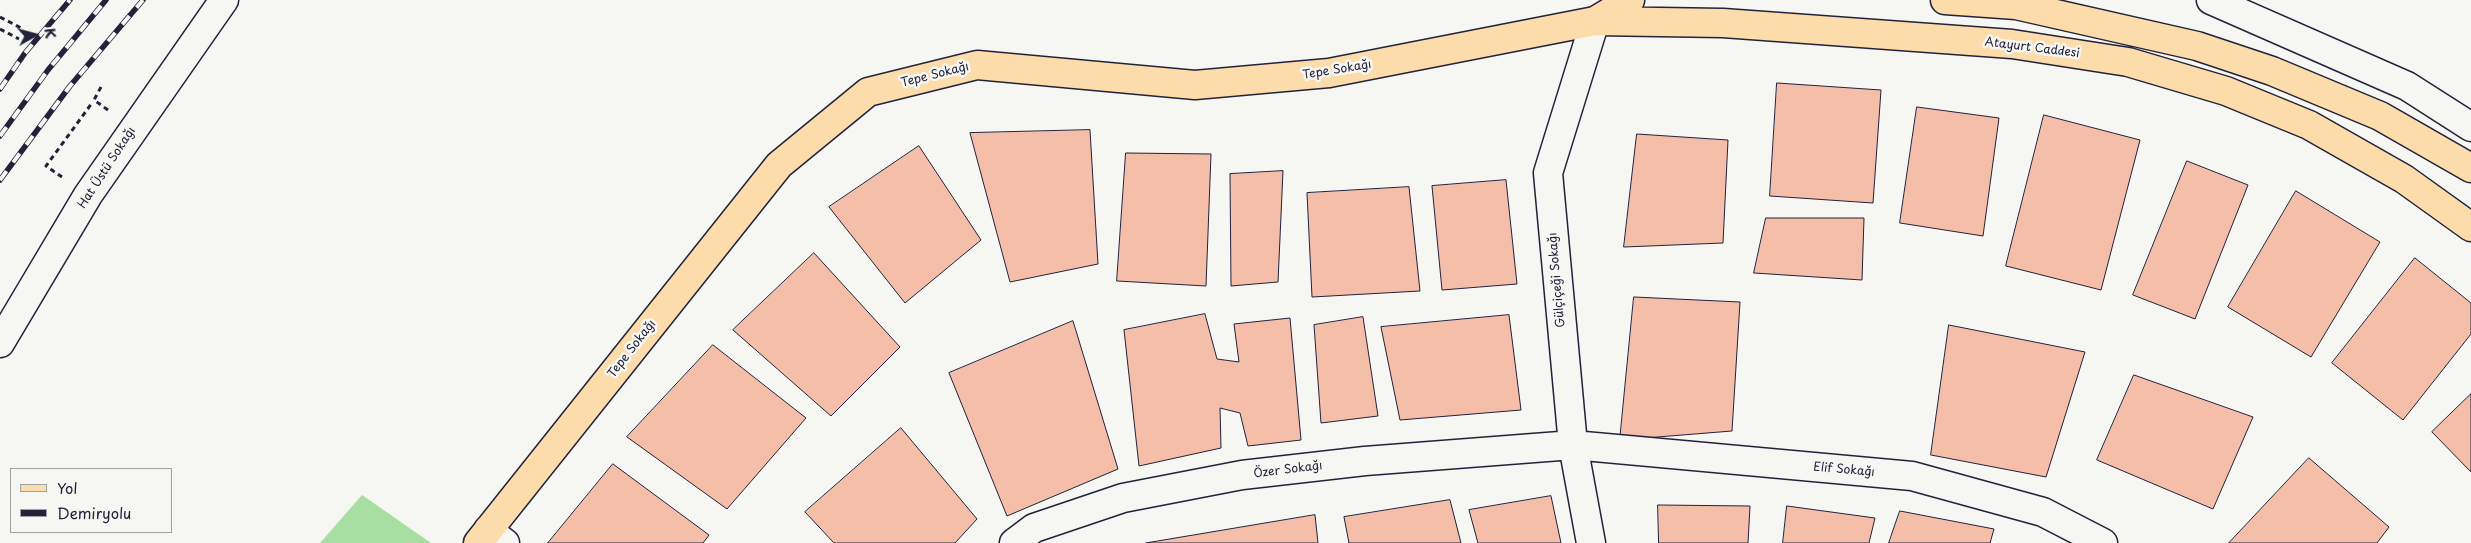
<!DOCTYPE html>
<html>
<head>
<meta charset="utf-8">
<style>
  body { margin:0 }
  #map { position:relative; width:2471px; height:543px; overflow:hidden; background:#f6f6f2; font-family:"Playpen Sans",sans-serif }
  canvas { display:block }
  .legend { position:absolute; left:10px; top:468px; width:162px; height:65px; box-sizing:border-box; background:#f6f6f2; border:1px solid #a1a1a9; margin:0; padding:6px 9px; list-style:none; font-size:15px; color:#22223b }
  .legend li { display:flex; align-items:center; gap:10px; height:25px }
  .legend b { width:25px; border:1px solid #a1a1a9 }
  .north { position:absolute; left:10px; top:10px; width:50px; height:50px; -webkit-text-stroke:4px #f6f6f2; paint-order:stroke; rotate:83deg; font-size:14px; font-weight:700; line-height:20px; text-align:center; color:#22223b }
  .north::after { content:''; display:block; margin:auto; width:18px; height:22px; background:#22223b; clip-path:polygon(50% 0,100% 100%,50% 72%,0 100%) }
</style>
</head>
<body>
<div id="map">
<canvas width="2471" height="543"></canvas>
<ul class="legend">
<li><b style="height:6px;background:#fddcac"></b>Yol</li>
<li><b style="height:6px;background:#22223b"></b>Demiryolu</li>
</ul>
<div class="north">K</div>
</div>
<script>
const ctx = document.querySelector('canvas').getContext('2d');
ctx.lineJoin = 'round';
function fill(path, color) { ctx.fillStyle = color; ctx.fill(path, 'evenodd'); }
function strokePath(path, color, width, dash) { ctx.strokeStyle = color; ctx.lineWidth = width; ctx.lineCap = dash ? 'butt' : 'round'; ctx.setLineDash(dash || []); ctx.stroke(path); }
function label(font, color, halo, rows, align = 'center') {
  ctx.font = font + ' "Playpen Sans",sans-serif'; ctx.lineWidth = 5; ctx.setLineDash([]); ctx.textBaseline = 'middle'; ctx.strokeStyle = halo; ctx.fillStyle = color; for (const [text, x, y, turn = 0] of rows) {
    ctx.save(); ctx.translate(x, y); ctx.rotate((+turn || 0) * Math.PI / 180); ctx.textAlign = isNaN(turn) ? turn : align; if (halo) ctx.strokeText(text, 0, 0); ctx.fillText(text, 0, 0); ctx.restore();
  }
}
fill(new Path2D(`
  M362 495 431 543H320Z`), '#a8dea1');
const building = new Path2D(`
  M1777 83 1881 90 1873 203 1770 196Z
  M1917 107 1999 118 1983 236 1900 223Z
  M2044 115 2140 140 2101 290 2006 266Z
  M1090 130 1098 264 1010 282 970 133Z
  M1637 134 1728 140 1723 243 1624 247Z
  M919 146 981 240 905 303 829 207Z
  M1126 153 1211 154 1206 286 1117 281Z
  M2187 161 2248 185 2195 319 2133 295Z
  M1283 171 1278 282 1231 286 1230 174Z
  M1506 180 1517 284 1442 290 1432 186Z
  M1409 187 1420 291 1312 297 1307 193Z
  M2296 191 2380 242 2311 357 2228 307Z
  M1766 218H1864L1862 280 1754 273Z
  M814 253 900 347 831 416 733 330Z
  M2415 258 2471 303V334L2403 420 2332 363Z
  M1634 297 1740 302 1732 431 1620 440Z
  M1205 314 1217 359 1239 362 1234 324 1290 318 1301 440 1248 446 1240 413 1220 408 1221 448 1139 466 1124 330Z
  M1509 315 1521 410 1400 420 1381 327Z
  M1363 317 1378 416 1321 423 1314 325Z
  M1073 321 1118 469 1007 516 949 373Z
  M1949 325 2085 352 2046 477 1931 455Z
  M713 345 806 418 727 509 627 437Z
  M2134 375 2253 417 2213 509 2097 460Z
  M2471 394V472L2432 432Z
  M901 428 977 519 955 543H834L805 512Z
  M2309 458 2389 527 2377 543H2229Z
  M613 464 709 535 703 543H548Z
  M1551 496 1561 543H1478L1469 510Z
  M1450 500 1461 543H1349L1344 517Z
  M1658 505 1750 506 1748 543H1659Z
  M1787 506 1875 518 1869 543H1783Z
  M1900 511 1994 529 1990 543H1889Z
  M1315 515 1318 543H1146Z`);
fill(building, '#f5bea9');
strokePath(building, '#22223b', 1);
const minor = new Path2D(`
  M2211 0 2407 86 2471 127
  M0 343 88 195 224 0
  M488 530 505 543
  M1014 543 1034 528 1123 498 1242 475 1365 461 1573 445 1912 476 2043 512 2103 543
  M1591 543 1573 445 1548 173 1595 21`);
const major = new Path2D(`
  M1945 0 2016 5 2197 46 2272 71 2380 116 2471 168
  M1595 21 1630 0
  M478 543 779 165 868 92 977 65 1195 85 1329 73 1595 21 1723 23 2012 44 2128 62 2226 91 2309 125 2404 179 2471 227`);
strokePath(minor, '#22223b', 31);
strokePath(major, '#22223b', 31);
strokePath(new Path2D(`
  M0 17 21 28
  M0 29 19 39
  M101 87 94 100 108 110
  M62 177 46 166 92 103`), '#22223b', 3, [5, 4]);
strokePath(minor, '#f6f6f2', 28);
strokePath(major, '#fddcac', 28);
const rail = new Path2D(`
  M0 89 25 53 70 0
  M0 136 48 70 106 0
  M0 180 70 86 143 0`);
strokePath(rail, '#22223b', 5.5);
strokePath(rail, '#f6f6f2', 4, [11]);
label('12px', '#22223b', '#f6f6f2', [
  ["Atayurt Caddesi",2032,48,7],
  ["Tepe Sokağı",1337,70,-9],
  ["Tepe Sokağı",935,75,-14],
  ["Hat Üstü Sokağı",107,168,-57],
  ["Gülçiçeği Sokağı",1557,280,-95],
  ["Tepe Sokağı",632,349,-52],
  ["Özer Sokağı",1288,470,-7],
  ["Elif Sokağı",1844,470,5]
]);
</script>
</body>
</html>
